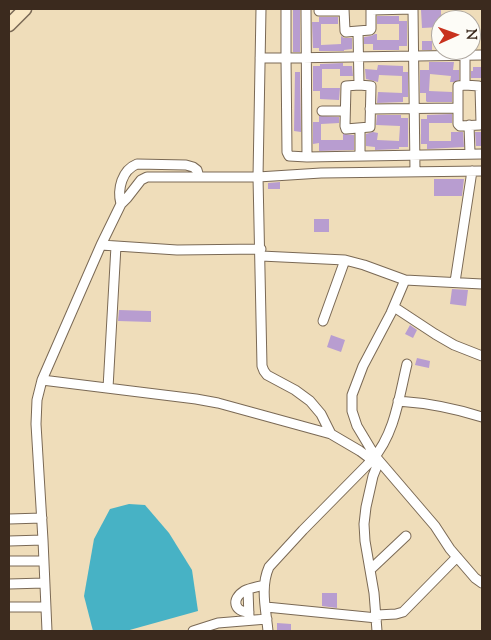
<!DOCTYPE html>
<html>
<head>
<meta charset="utf-8">
<style>
  body { margin:0 }
  #map { position:relative; width:491px; height:640px; overflow:hidden; background:#efddba; font-family:"Sorts Mill Goudy",serif }
  canvas { display:block }
  .frame { position:absolute; inset:0; border:10px solid #3b2a1e; pointer-events:none }
  .north { position:absolute; left:431px; top:10px; width:50px; height:50px; box-sizing:border-box; background:#fdfcf7; border:1px solid #afa8a0; border-radius:50%; rotate:88deg; font-size:14px; font-weight:700; line-height:20px; text-align:center; color:#3b2a1e }
  .north::after { content:''; display:block; margin:auto; width:18px; height:22px; background:#c8321e; clip-path:polygon(50% 0,100% 100%,50% 72%,0 100%) }
</style>
</head>
<body>
<div id="map">
<canvas width="491" height="640"></canvas>
<div class="frame"></div>
<div class="north">N</div>
</div>
<script>
const ctx = document.querySelector('canvas').getContext('2d');
ctx.lineJoin = 'round';
function fill(path, color) { ctx.fillStyle = color; ctx.fill(path, 'evenodd'); }
function strokePath(path, color, width, dash) { ctx.strokeStyle = color; ctx.lineWidth = width; ctx.lineCap = dash ? 'butt' : 'round'; ctx.setLineDash(dash || []); ctx.stroke(path); }
fill(new Path2D(`
  M129 504 145 505 169 533 192 570 198 611 126 631H93L84 596 94 539 110 509Z`), '#47b2c5');
fill(new Path2D(`
  M293 9H300V52H293Z
  M441 9V27L422 28 421 10Z
  M377 16H399V21H407V46H399V50H373V44H364V37L371 36 375 34H377V40H399V24H377Z
  M319 17H338V24H321V45L341 44V36L344 38H352V49L344 50V51H319V48H313L312 22H319Z
  M422 41H432V50H422Z
  M429 62H454L453 70H459V80L454 82H450L451 76 430 74 429 91 452 92V102H427L426 101V93H420V70H429Z
  M343 63V66H352L353 76H340V69H322V88H340L339 100 320 99V91H313V66H320V64Z
  M378 65 403 66V72H408V97H403V102L377 103 378 92 402 93V76L379 75 378 82 366 79 365 69 377 70Z
  M473 67H482V78H471V71H473Z
  M295 72H300L301 132 294 131Z
  M452 114V123H429V141H451V132H463L464 147 427 149V144H421V119H427V115Z
  M377 115H401V118H408V147H399V149L375 150V147L366 146V134L373 132 378 133 377 140 399 141 400 126 376 125Z
  M319 116 339 117V123L321 124V140H343V134L354 135V150L319 151V143L313 144V122H319Z
  M475 132H482V146H476Z
  M434 179H464L462 196H434Z
  M280 182V189H268V183Z
  M314 219H329V232H314Z
  M452 289 468 290 466 306 450 304Z
  M119 310 151 311V322L118 321Z
  M410 325 417 330 413 338 405 334Z
  M331 335 345 340 341 352 327 347Z
  M417 358 430 361 429 368 415 365Z
  M322 593H337V608L322 606Z
  M277 623 291 624V631H277Z`), '#b89dd0');
const street = new Path2D(`
  M261 9 258 177 262 366 264 371 267 375 295 390 310 401 321 414 331 434 360 451 372 460
  M306 9 307 157
  M344 9 345 31 346 32 370 30 371 29V9
  M413 9 415 171
  M371 10 413 9
  M319 11H344
  M358 31 359 85 371 86 370 127 346 129 345 126 346 86 359 85
  M465 55V85L479 86 480 87 481 123 480 125 460 126 458 124V86L465 85
  M482 55 286 58 287 152 289 156 307 157 482 154
  M260 58H286V9
  M370 109 458 108
  M322 111H345
  M469 125 470 154
  M360 156V128
  M121 204C117 189 122 170 137 164L186 165 193 167 197 170 199 177
  M101 245 177 250 261 249
  M261 256 345 260 364 265 405 280 391 313 363 366 352 395V411L357 426 375 456 435 526 450 549 475 578 482 583
  M405 280 482 284
  M455 282 472 171
  M394 307 435 334 454 345 482 356
  M323 321 345 260
  M42 380 196 399 218 403 331 434
  M108 388 116 246
  M398 401C427 403 454 408 482 417
  M9 519 42 518
  M9 541 43 540
  M9 561H44
  M371 569 406 536
  M9 584 44 583
  M248 590 249 617
  M9 607H46
  M266 607 377 618
  M249 612C234 612 231 599 244 591 250 588 257 587 264 585
  M377 615 396 614 403 612 457 557
  M47 631 43 540 36 424 37 400 42 380 101 245 121 204 127 198 141 180 147 177H258L321 173 482 171
  M193 631 218 623 267 619
  M268 631C266 610 260 587 269 567L303 530 372 460C395 434 399 397 407 364
  M377 631 374 593 365 541 364 524 366 507 373 476 379 461`);
const secondary = new Path2D(`
  M9 25 25 9`);
strokePath(street, '#7a6955', 11);
strokePath(secondary, '#7a6955', 15);
strokePath(street, '#fff', 9);
strokePath(secondary, '#f9e7c3', 12);
</script>
</body>
</html>
